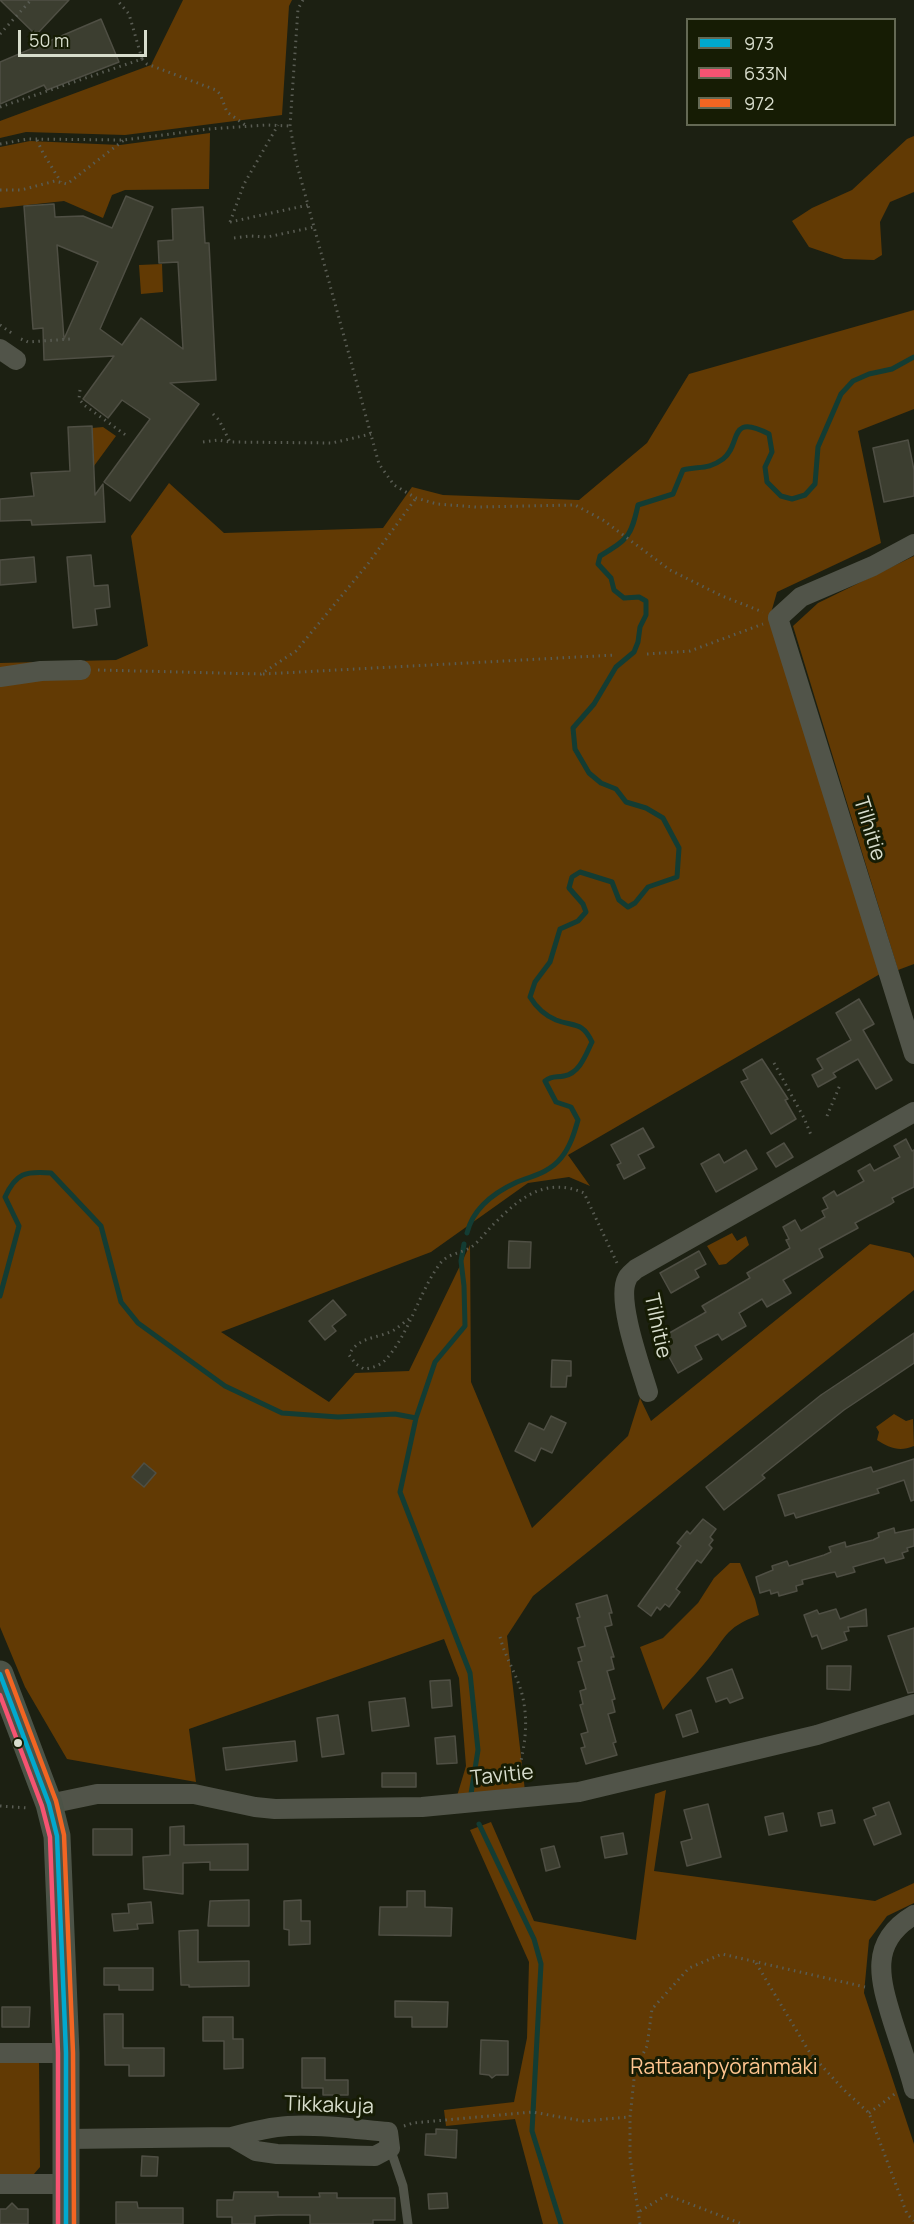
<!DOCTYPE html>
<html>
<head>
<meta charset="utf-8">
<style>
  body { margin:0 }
  #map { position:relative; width:914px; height:2224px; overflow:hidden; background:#1c2012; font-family:Manrope,sans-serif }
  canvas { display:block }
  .legend { position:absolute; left:686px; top:18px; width:210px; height:108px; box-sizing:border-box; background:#161c04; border:2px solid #646954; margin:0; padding:8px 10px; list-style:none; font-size:18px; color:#d8ddcd }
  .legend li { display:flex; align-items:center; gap:12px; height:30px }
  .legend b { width:30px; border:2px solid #646954 }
  .scale { position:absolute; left:18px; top:30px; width:129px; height:27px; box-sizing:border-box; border:3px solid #d8ddcd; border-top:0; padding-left:8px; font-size:18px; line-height:21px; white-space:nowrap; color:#d8ddcd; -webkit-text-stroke:4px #161c04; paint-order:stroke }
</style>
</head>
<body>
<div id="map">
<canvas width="914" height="2224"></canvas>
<ul class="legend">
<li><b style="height:8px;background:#00a9ce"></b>973</li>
<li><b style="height:8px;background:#f65372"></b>633N</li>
<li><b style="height:8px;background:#f26522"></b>972</li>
</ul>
<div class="scale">50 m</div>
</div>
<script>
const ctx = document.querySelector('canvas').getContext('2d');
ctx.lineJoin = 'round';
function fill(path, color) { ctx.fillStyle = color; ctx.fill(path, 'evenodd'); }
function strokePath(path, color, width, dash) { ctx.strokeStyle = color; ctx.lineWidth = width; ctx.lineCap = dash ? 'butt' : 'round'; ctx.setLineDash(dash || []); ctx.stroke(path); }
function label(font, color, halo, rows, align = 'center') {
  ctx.font = font + ' Manrope,sans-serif'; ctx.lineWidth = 6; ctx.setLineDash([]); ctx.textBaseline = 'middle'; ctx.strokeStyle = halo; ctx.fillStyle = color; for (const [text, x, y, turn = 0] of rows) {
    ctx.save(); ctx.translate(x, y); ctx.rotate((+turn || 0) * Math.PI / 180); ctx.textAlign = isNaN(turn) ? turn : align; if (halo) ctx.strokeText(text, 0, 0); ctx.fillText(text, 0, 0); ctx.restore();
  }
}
fill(new Path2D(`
  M183 0H292L289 6 282 115 125 135 26 132 0 138V121L151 65Z
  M210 133 209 189 125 190 112 195 103 218 64 201 0 208V147L30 141 120 145Z
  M914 136V192L890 202 880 222 882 255 874 260 844 259 809 247 792 221 812 208 852 190 907 139Z
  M162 264 163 292 141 294 139 265Z
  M914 310V409L858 431 881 543 777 592 769 620 880 974 568 1155 590 1186 569 1177 528 1183 431 1252 221 1332 329 1402 355 1373 409 1371 470 1245 471 1382 532 1528 628 1436 640 1398 651 1421 870 1244 910 1253 914 1258V1290L533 1596 507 1636 525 1791 457 1796 466 1766 459 1678 444 1639 189 1729 196 1782 67 1759 25 1687 0 1627V663L116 660 148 646 131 536 169 483 224 533 383 528 412 487 443 495 579 500 647 443 689 374Z
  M103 427 116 436 94 466 92 428Z
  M914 556V964L898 970 793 626 818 603Z
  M732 1233 737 1241 746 1236 749 1245 726 1264 719 1265 707 1246Z
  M894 1414 906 1421 913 1419 914 1446C899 1452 890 1448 877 1440L879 1432 876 1427Z
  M730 1563H740L755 1599 759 1615C723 1628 726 1639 704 1664 691 1680 676 1694 663 1710L640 1647 663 1638 698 1603 714 1578Z
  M666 1790 654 1871 875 1901 914 1883V1903L887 1916 869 1940 864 1993 914 2144V2224H543L515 2119 446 2126 444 2110 514 2102 527 2038 529 1962 470 1830 491 1822 534 1921 636 1940 655 1794Z
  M0 2059H39L40 2167 34 2174H0Z`), '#623a04');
strokePath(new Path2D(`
  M467 1233C473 1208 493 1193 517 1182 533 1176 550 1172 561 1158 570 1147 574 1134 578 1120L571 1107 556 1102 545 1081C553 1075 556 1078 564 1076 580 1073 586 1054 592 1042 582 1021 574 1027 556 1020 544 1015 536 1007 530 997L535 982 550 962 560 929 578 921 586 912 583 904 569 888 572 877 580 872 612 882 619 900 628 907 635 903 648 887 677 877 679 848 663 818 646 808 626 802 616 789 601 783 589 773 575 749 573 728 594 704 616 667 634 652 638 642 640 627 646 615V601L639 597 624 598 614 590 611 578 598 564 600 556C628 539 631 537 638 505L673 494 683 470C699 466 708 470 723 459 742 445 727 412 769 434L772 452 765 467 767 482 781 496 792 499 805 495 815 484 818 447 841 394 853 381 869 374 892 369 914 357
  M464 1244 461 1261 464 1286 465 1326 435 1362 416 1418 400 1492 470 1673 478 1750 471 1794
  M0 1296 19 1226 5 1197C16 1173 25 1171 51 1173L101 1226 121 1302 138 1323 225 1386 282 1413 338 1417 395 1414 416 1418
  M479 1824 534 1939 541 1964 532 2131 561 2224`), '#133c33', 5);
const building = new Path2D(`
  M0 0H69L36 35Z
  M101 19 119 62 47 90 44 85 0 104V62Z
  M126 196 153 207 100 329 122 345 141 318 183 349 178 262 159 263 158 241 173 240 172 209 203 207 205 243H209L216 380 170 383 199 404 130 501 104 482 150 419 122 400 108 418 83 399 114 356 44 360 43 328 33 329 24 206 54 204 55 217 83 216 112 228ZM57 245 98 262 64 339Z
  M92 426 95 495 103 484 105 522 32 525 31 520 0 521V499L34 496 31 473 70 471 68 427Z
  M908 440 914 470V496L884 502 873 448Z
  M91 555 94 586 108 585 110 607 95 609 97 625 73 628 67 557Z
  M34 557 36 582 0 585V560Z
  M859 999 874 1024 863 1030 892 1080 876 1089 858 1059 833 1073 836 1077 818 1087 812 1075 823 1069 817 1059 851 1040 836 1013Z
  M762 1059 788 1099 785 1100 796 1119 771 1134 741 1082 748 1079 743 1070Z
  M643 1128 654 1147 638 1155 645 1168 624 1179 617 1165 621 1163 611 1145Z
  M906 1139 912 1151 914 1150V1187L892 1198 894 1202 891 1204 855 1223 858 1228 819 1249 823 1257 783 1280 791 1293 767 1307 762 1299 739 1313 746 1326 722 1340 718 1334 695 1346 702 1359 678 1373 659 1339 706 1312 702 1306 750 1278 747 1273 790 1248 786 1240 789 1239 783 1227 795 1220 801 1231 825 1217 822 1211 828 1208 823 1198 834 1191 837 1196 864 1181 858 1171 870 1164 874 1171 900 1157 894 1146Z
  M784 1143 793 1157 776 1167 767 1153Z
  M746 1150 757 1169 716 1192 701 1164 719 1154 724 1163Z
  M509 1241 531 1242 530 1268H508Z
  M699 1251 706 1264 695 1270 699 1277 671 1293 660 1273Z
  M333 1300 346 1315 332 1326 336 1331 325 1340 309 1321Z
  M914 1333V1363L844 1410 762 1475 765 1478 724 1510 706 1487 821 1395Z
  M552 1360 571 1361V1376H567L566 1387H551Z
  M551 1416 566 1423 552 1453 541 1448 535 1461 515 1451 529 1423 544 1430Z
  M914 1459V1500L911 1501 904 1480 877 1489 879 1493 796 1518 794 1513 785 1516 778 1495 871 1467 873 1472Z
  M144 1463 156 1473 144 1487 132 1477Z
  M703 1519 716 1529 710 1537 713 1540 709 1545 712 1548 701 1563 697 1560 676 1589 680 1592 669 1607 665 1604 660 1610 657 1607 651 1616 638 1606 681 1546 677 1543 687 1531 690 1534Z
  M894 1528 895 1533 914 1529V1546L907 1548 908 1551 902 1553 904 1558 886 1563 884 1558 853 1567 855 1572 837 1577 835 1572 830 1573 802 1580 803 1584 796 1586 797 1591 779 1596 778 1592 771 1594 770 1590 760 1593 756 1577 773 1570 772 1566 787 1561 789 1566 824 1555 831 1552 829 1547 845 1542 846 1547 873 1540 879 1537 878 1533Z
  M607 1595 612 1613H609L612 1625 605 1627 614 1657H611L614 1669 607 1671 615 1699 612 1700 615 1712 608 1714 616 1742 613 1743 617 1755 586 1764 581 1748 585 1747 581 1734 588 1732 580 1705 583 1704 580 1691 586 1689 578 1662 582 1661 578 1648 585 1646 577 1618 580 1617 576 1604Z
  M836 1609 840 1619 866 1609 867 1626 848 1627 849 1631 844 1632 847 1640 822 1649 817 1635 812 1637 804 1615 817 1610 819 1614Z
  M914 1628V1692L908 1693 888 1636Z
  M827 1666H851L850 1690 827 1689Z
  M732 1669 743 1698 730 1703 727 1698 716 1702 707 1678Z
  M450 1680 452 1706 432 1708 430 1681Z
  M405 1698 409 1726 372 1731 369 1702Z
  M691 1710 698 1732 683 1737 676 1715Z
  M338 1715 344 1754 322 1757 317 1718Z
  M455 1736 457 1763 437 1764 435 1738Z
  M295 1741 297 1761 226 1770 223 1748Z
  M382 1773H416V1787H382Z
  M889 1802 901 1834 874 1845 864 1820 876 1815 873 1808Z
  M708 1804 721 1857 687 1866 681 1842 692 1839 684 1810Z
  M832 1810 835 1823 821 1826 818 1813Z
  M783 1813 787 1831 769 1835 765 1817Z
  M184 1826V1845L248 1844V1870H210V1862L183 1863V1894L144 1889 143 1857 170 1855V1827Z
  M93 1829H132V1855H93Z
  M623 1833 627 1854 605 1858 601 1837Z
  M554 1846 560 1867 546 1871 541 1849Z
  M407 1891H425V1907L452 1908 451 1936 379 1935 380 1907H407Z
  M249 1900V1926H208L210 1901Z
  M301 1900V1921H310V1944L289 1945V1930L284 1929V1901Z
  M151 1902 153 1923 137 1924 138 1929 114 1931 112 1914 129 1913 128 1904Z
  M198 1930V1962L249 1961V1986L189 1987V1985H181L179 1931Z
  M104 1968H153V1990H119V1985H104Z
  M395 2001 448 2002 447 2027H412V2017H395Z
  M2 2007H30L29 2027H2Z
  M104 2014H123V2048H164V2076H129V2065H105Z
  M203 2017H233V2039H243V2068L224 2069V2041H203Z
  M481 2040 508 2041V2075H496L492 2078 489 2075 480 2074Z
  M302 2058H325V2080H348V2095H323V2088H302Z
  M436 2129 457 2130 456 2158 425 2155 426 2134H436Z
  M142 2156 158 2157 157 2176H141Z
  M234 2192H278V2197H320L319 2193H337V2198H395V2220H373V2224H310V2215H278L255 2216V2224H232V2217H217V2200H233Z
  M447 2193 448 2208 429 2209 428 2194Z
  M116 2202H137L138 2208H183V2224H116Z
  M12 2203 18 2209H28V2224H0V2209H6Z`);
fill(building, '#3c3e30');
strokePath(building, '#4f4f44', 1.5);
strokePath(new Path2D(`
  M303 0 298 9 290 126 297 165 379 464 394 485 416 498 437 504 476 507 575 505 603 520 670 570 722 596 763 612
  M0 34 31 0
  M142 59 147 64 216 90 220 94 227 112 245 125
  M0 107 142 59 129 14 117 0
  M37 140 43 153 61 182
  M0 144 28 139 124 140 209 129 266 125 290 126
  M0 190H21L55 181 67 184 124 140
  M230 222 244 184 278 125
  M230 222 308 205
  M234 238 250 236 267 237 314 227
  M0 325 13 334
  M21 339 28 342 71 339
  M80 390 79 399 84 405 127 436
  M213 414 219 420 230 442
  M203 442 218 440 230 442 332 443 371 434
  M647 654 690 651 763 624
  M98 670 261 674 296 651 367 565 416 498
  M263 674 615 655
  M774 1063 804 1118 811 1135
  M827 1116 840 1085
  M409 1319C404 1322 399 1327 394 1330 378 1339 358 1336 349 1355L356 1364 364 1369C373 1368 382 1365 388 1357 410 1331 419 1293 439 1265 448 1252 463 1254 474 1245 482 1238 488 1229 496 1222 521 1196 548 1177 584 1193L617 1263
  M500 1637C505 1657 517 1675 522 1694 529 1722 525 1748 517 1776L509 1779
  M0 1806 28 1808
  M756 1963 810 2053 843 2089 869 2113 907 2214 914 2221
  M869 2113 896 2093
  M404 2126 413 2123 532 2112 583 2121 629 2117
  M640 2211 667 2195 742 2224
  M640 2224 630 2157V2117L635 2070 647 2046 652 2009 689 1968 722 1954 865 1987`), '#595c53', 3, [1.5, 4.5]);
strokePath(new Path2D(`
  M390 2148 403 2186 408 2224`), '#515449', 9);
strokePath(new Path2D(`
  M0 349 16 360
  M914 544 873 566 801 597 778 618 914 1054
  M0 677 41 671 81 670
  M648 1392C641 1368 616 1300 627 1279 628 1275 633 1272 636 1269L914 1112
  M49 1804 97 1794H194L255 1807 275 1809 422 1807 579 1792 817 1735 914 1704
  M914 1915C868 1942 880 1980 893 2022 900 2044 908 2066 914 2089
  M0 2053H66
  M67 2139 232 2137 256 2151 277 2154 375 2156 390 2148 388 2132C355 2129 321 2124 288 2126 269 2127 250 2132 232 2137
  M0 2184H66`), '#515449', 20);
strokePath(new Path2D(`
  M0 1674 49 1804 57 1836 66 2053V2224`), '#4c5347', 27);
strokePath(new Path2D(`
  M0 1674 49 1804 57 1836 66 2053V2224`), '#00a9ce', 4.5);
strokePath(new Path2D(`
  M0 1695 42 1806 50 1837 58 2053V2224`), '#f65372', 4.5);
strokePath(new Path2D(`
  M7 1671 56 1801 64 1835 73 2053 74 2224`), '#f26522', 4.5);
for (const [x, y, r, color] of [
  [18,1743,5,"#d8ddcd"]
]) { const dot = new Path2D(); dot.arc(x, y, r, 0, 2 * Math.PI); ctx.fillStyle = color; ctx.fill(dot); strokePath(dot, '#161c04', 2); }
label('21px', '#d8ddcd', '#161c04', [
  ["Tilhitie",869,829,73],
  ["Tilhitie",657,1326,78],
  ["Tavitie",502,1776,-6],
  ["Tikkakuja",329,2106,2]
]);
label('21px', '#ffc590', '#161c04', [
  ["Rattaanpyöränmäki",724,2068]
]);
</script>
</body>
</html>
